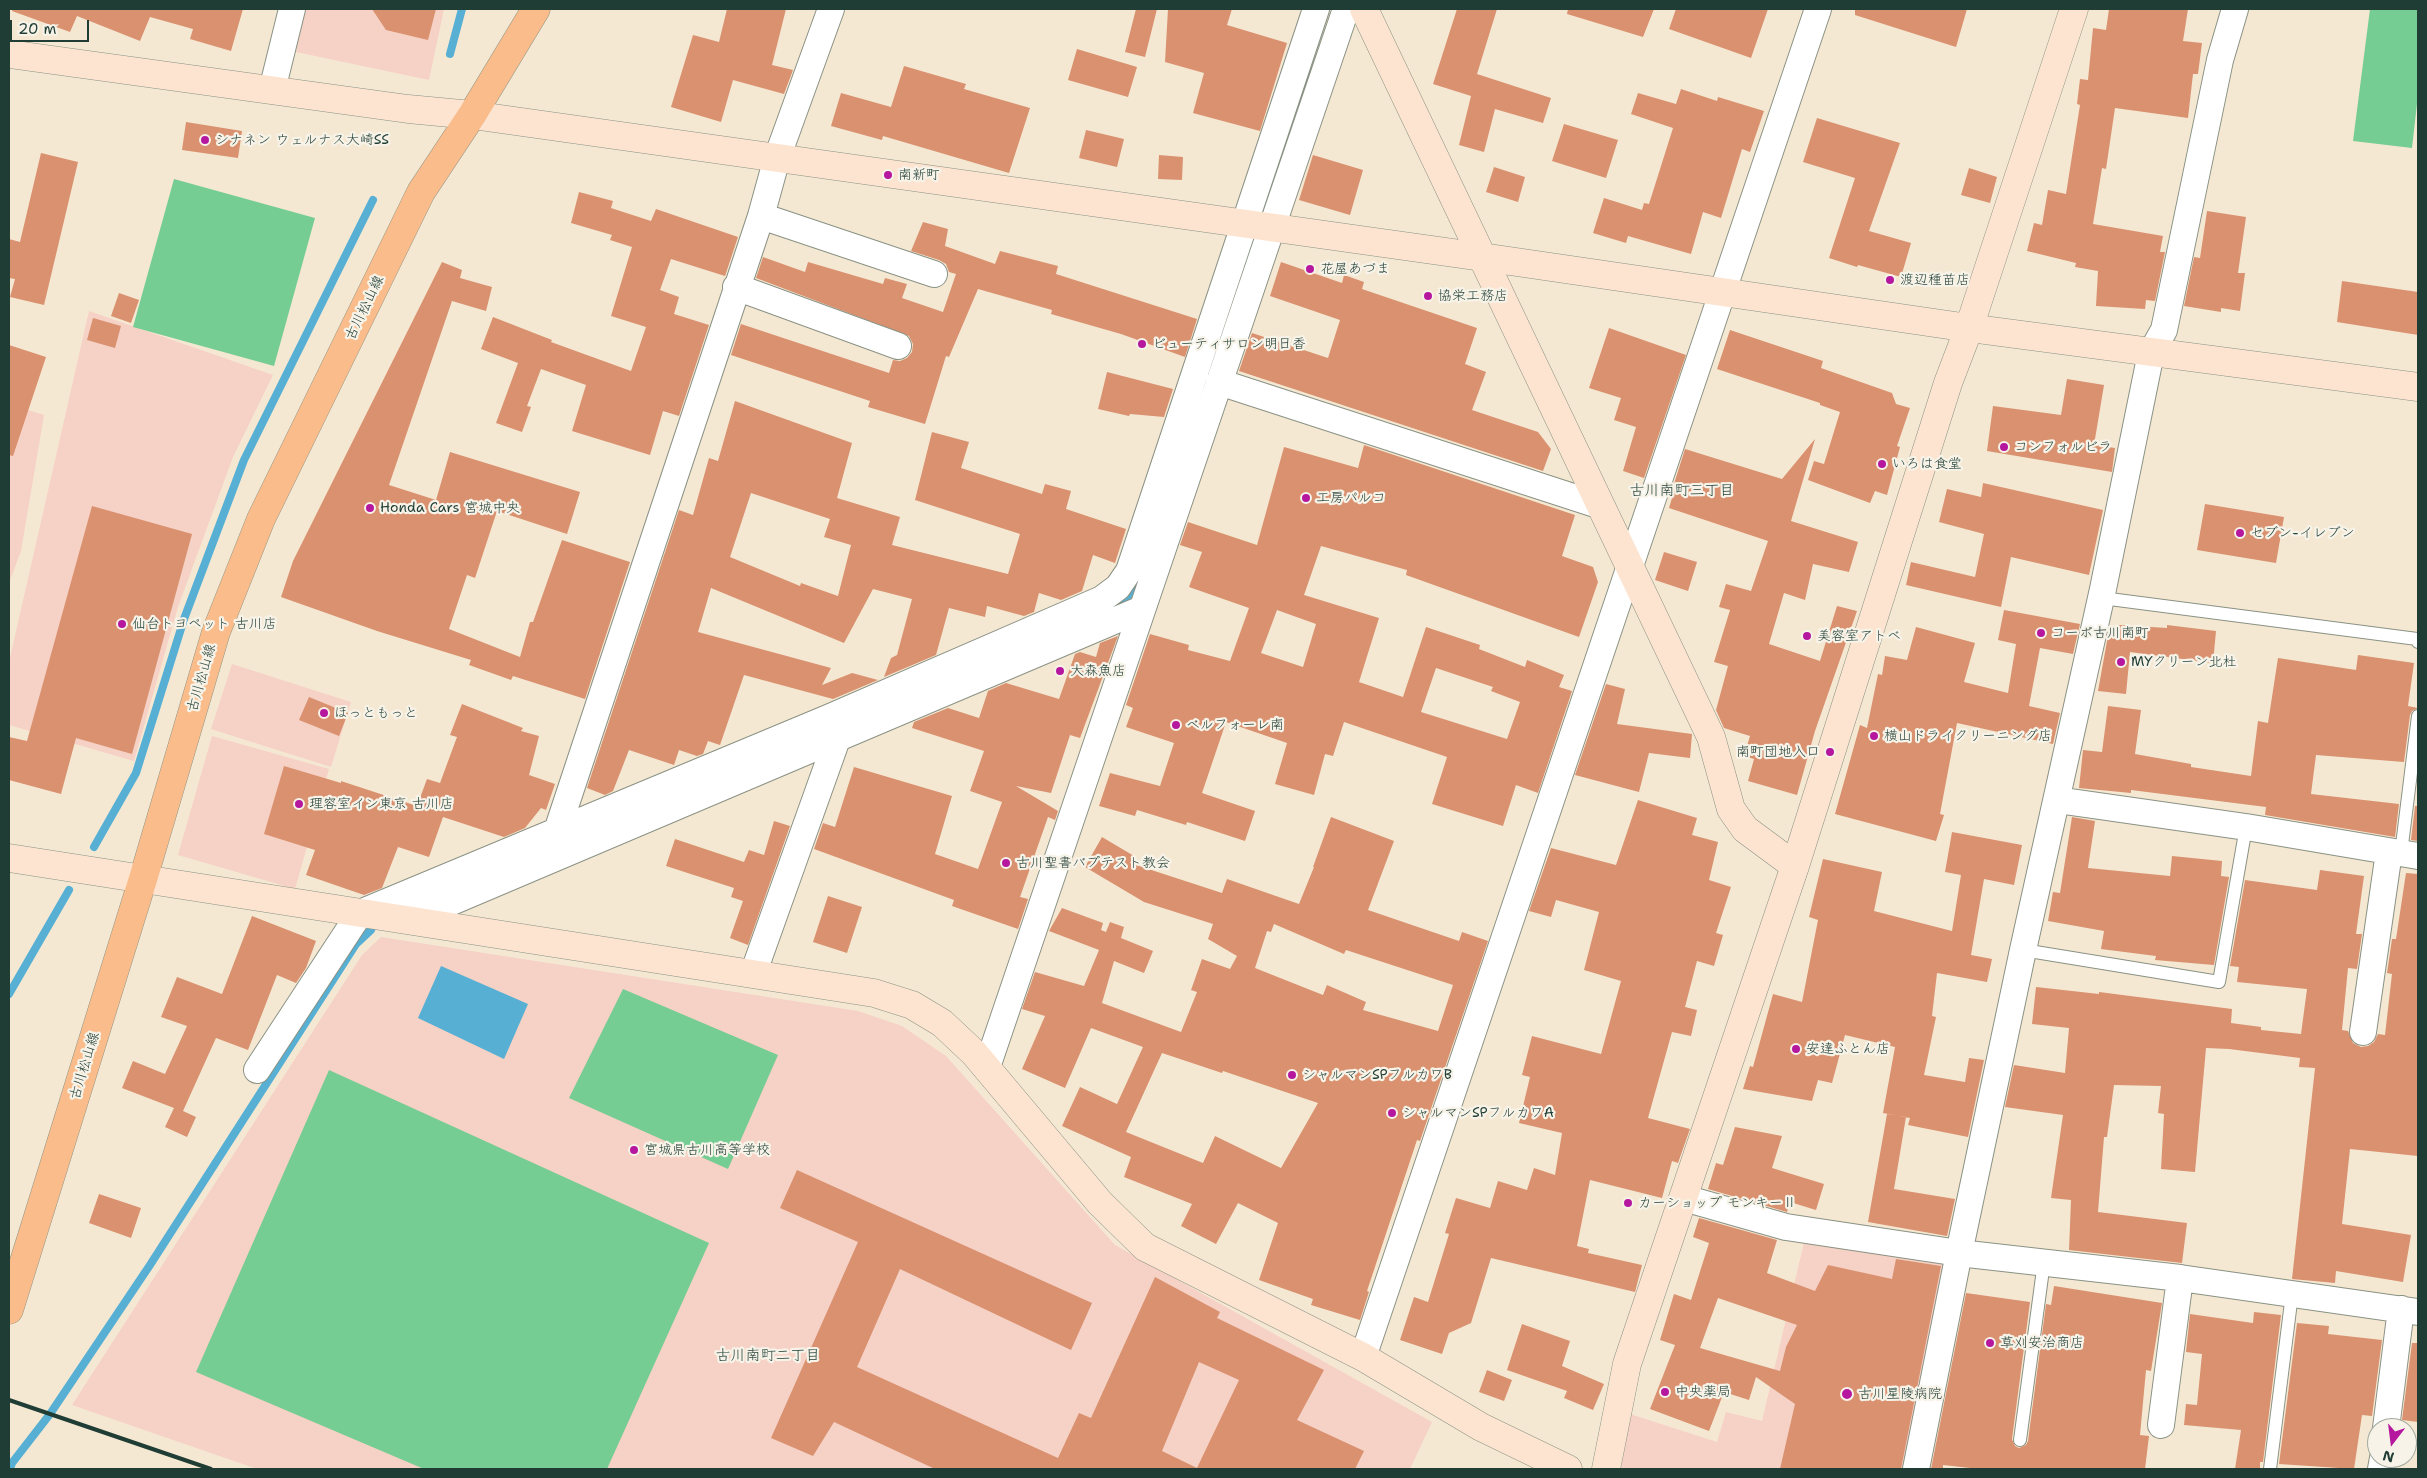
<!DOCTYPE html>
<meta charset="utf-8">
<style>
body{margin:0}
#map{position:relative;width:2427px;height:1478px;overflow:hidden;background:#f5e8d3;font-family:"Shantell Sans",sans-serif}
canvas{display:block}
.frame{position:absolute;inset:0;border:10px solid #1f3d34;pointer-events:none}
.north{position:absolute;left:2367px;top:1418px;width:50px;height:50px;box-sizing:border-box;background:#f7f3e8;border:1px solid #a1aaa0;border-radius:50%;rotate:195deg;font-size:14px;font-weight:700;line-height:20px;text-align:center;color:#1f3d34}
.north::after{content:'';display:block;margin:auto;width:18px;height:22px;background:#b5179e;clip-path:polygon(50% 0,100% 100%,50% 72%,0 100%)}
.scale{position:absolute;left:10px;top:20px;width:79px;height:22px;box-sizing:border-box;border:2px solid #1f3d34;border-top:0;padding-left:6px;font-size:15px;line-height:18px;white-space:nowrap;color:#1f3d34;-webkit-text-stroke:4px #f7f3e8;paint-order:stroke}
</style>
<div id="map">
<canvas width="2427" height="1478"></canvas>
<div class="frame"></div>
<div class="north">N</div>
<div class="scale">20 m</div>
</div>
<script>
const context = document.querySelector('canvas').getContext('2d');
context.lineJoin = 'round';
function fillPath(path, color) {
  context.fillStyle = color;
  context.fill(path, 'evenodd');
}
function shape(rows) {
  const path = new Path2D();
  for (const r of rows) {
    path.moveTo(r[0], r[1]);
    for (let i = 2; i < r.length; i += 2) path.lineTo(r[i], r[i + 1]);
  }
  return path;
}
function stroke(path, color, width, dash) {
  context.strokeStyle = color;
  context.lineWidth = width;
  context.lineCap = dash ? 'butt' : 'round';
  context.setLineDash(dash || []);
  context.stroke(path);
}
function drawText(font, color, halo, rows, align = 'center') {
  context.font = font + ' "Shantell Sans","Klee One",sans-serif';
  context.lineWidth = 4.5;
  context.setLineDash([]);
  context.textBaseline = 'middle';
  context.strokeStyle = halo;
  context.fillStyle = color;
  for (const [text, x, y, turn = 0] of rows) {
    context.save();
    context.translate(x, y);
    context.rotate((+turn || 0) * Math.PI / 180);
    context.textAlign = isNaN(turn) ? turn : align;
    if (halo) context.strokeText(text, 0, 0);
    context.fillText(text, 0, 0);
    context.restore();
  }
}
fillPath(shape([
 [305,9,444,9,429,80,296,52],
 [89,311,273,375,233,457,178,607,134,761,9,725,9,662],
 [9,404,44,415,21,551,9,583],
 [232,664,351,702,331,767,211,729],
 [212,736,329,769,295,889,178,855],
 [381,937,858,1011,902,1026,946,1056,1115,1245,1432,1422,1410,1469,257,1469,72,1405,362,955],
 [1806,1234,1949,1257,1904,1469,1621,1469,1630,1414,1717,1442,1726,1412,1762,1421]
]), '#f6d1c5');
fillPath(shape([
 [2370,9,2418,9,2418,95,2412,148,2353,141],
 [174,179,315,218,274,366,133,327],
 [623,989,778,1055,728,1169,569,1098],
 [329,1070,709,1243,607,1469,424,1469,196,1372]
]), '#76cd93');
fillPath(shape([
 [441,966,528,1004,504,1059,418,1018]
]), '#57b0d4');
stroke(shape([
 [450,54,462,9],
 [1112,610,1124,601,1136,587,1141,575],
 [94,847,136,773,184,619,244,460,373,200],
 [9,994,69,890],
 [10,1469,12,1463,50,1414,150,1265,356,944,371,930]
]), '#57b0d4', 8);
fillPath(shape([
 [13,9,243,9,231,51,190,39,193,29,150,17,140,41,77,16,70,32,12,11],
 [372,9,436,9,428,40,386,30],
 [727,9,786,9,772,65,793,70,784,94,733,80,721,122,671,107,693,35,719,42],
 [1136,9,1157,9,1145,57,1125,52],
 [1168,9,1232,9,1227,25,1287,43,1260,131,1193,113,1204,73,1165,62],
 [1457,9,1497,9,1477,74,1551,98,1543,123,1495,109,1484,152,1459,145,1471,96,1433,84],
 [1568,9,1654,9,1643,37,1567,14],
 [1676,9,1768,9,1751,58,1669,29],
 [1855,9,1967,9,1956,47,1855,15],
 [2109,9,2188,9,2183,41,2202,43,2198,74,2193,74,2188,118,2115,108,2106,169,2102,168,2093,224,2163,236,2160,252,2165,252,2155,301,2146,300,2145,309,2096,306,2098,271,2075,267,2076,263,2027,251,2034,223,2042,225,2048,190,2066,194,2080,105,2077,104,2080,79,2088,80,2093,28,2106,30],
 [1077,49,1137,67,1128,97,1068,80],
 [904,66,966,84,964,89,1030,108,1009,173,883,136,882,140,831,126,841,93,891,107],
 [1681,89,1717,101,1718,97,1764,111,1750,152,1742,149,1721,218,1703,212,1691,254,1628,236,1626,243,1593,233,1604,198,1642,210,1644,203,1649,204,1673,128,1631,114,1638,93,1676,104],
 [1817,118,1900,143,1869,231,1911,243,1901,277,1858,265,1857,267,1829,258,1855,178,1803,162],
 [186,122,242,131,238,158,182,150],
 [1564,124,1618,140,1606,178,1552,161],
 [1086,130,1124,139,1117,167,1079,158],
 [41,153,78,162,44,305,10,297,15,279,9,278,9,239,20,242],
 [1159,155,1183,157,1182,180,1158,179],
 [1313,155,1363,170,1350,215,1299,200],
 [1494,167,1525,177,1518,202,1486,192],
 [1969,168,1997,177,1990,203,1961,195],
 [579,192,613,201,611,208,651,221,656,209,738,237,725,276,671,259,660,290,679,297,674,314,709,325,679,416,663,411,650,455,572,431,586,385,541,369,527,406,531,407,522,432,496,423,518,363,481,349,493,317,552,340,551,342,631,371,646,327,611,316,632,247,610,240,612,235,571,223],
 [2207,211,2246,217,2238,273,2245,273,2240,311,2221,308,2221,312,2184,306,2194,257,2200,258],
 [923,222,948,229,945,246,995,264,1000,251,1058,266,1056,274,1197,319,1185,357,1121,334,1051,314,1052,310,978,289,949,357,946,356,925,424,868,407,870,401,731,355,741,324,889,373,893,360,900,361,907,358,912,352,913,344,909,336,756,278,763,257,805,272,808,262,883,284,885,278,907,284,902,298,943,312,956,274,949,272,946,264,939,260,911,251],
 [442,262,462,270,460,278,492,287,486,311,452,301,389,485,436,500,450,452,580,492,567,534,497,511,475,578,467,575,449,629,520,657,530,622,533,622,562,540,630,562,585,699,513,676,511,680,469,665,471,660,377,631,281,597,293,561],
 [1281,262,1342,283,1344,275,1364,282,1362,289,1477,328,1465,364,1486,372,1472,410,1538,432,1551,449,1543,471,1239,371,1252,333,1328,358,1340,320,1270,296],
 [2342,281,2418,292,2418,335,2337,322],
 [119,293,139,300,131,323,111,316],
 [93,318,121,326,115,348,87,340],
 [1609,328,1686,355,1644,478,1623,471,1636,427,1614,420,1621,398,1589,388],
 [1730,330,1823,361,1821,368,1892,393,1896,404,1910,408,1897,446,1900,447,1887,495,1875,491,1870,503,1808,480,1814,461,1824,464,1840,412,1820,405,1820,403,1717,369],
 [9,345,46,357,13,456,9,455],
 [1107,372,1173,389,1164,417,1130,414,1129,416,1098,409],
 [2067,379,2104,385,2094,445,2115,448,2112,472,1987,451,1993,406,2061,415],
 [735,401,852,443,837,498,900,517,892,545,1008,574,1020,534,915,500,932,432,969,442,961,468,1042,494,1045,484,1071,491,1066,509,1126,529,1115,563,1093,555,1082,591,1061,600,1039,593,1034,612,1024,616,987,606,985,617,949,608,936,655,884,677,891,658,897,655,912,599,873,589,844,643,711,588,698,632,831,668,822,685,852,673,878,680,833,699,744,675,720,745,708,741,703,754,697,756,679,750,674,765,629,750,613,791,605,795,587,788,679,510,693,515,709,458,718,461],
 [751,493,830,519,824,537,851,545,838,596,801,583,800,586,730,557],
 [1815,439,1791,521,1858,542,1849,572,1813,564,1805,600,1784,593,1769,644,1820,661,1837,606,1857,611,1815,731,1797,795,1748,781,1754,759,1744,756,1750,736,1724,728,1716,710,1728,666,1714,662,1730,610,1719,607,1726,584,1751,591,1768,541,1669,508,1675,488,1673,487,1685,449,1782,479],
 [1364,445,1575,515,1562,556,1593,567,1598,582,1579,637,1406,575,1407,570,1321,546,1304,595,1379,618,1359,682,1403,697,1426,627,1480,645,1479,649,1525,667,1527,660,1564,675,1559,687,1572,691,1538,793,1516,785,1503,826,1432,804,1447,757,1344,722,1333,756,1325,754,1314,795,1275,784,1287,743,1226,722,1202,793,1255,811,1245,841,1187,822,1186,825,1137,810,1135,816,1099,806,1110,773,1160,786,1174,743,1126,727,1133,708,1126,705,1150,634,1189,645,1188,650,1230,661,1249,608,1189,587,1202,552,1180,545,1188,522,1257,545,1284,447,1358,468],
 [1277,610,1316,624,1303,667,1261,653],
 [1436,668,1493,687,1491,691,1520,702,1507,739,1421,712],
 [1983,483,2103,510,2089,575,2011,557,2001,607,1906,585,1911,562,1975,577,1984,534,1939,522,1947,489,1981,497],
 [2205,504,2284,517,2276,563,2197,550],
 [92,506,192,534,132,754,76,738,61,794,9,780,9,737,27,741],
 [1664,552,1697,562,1688,591,1655,580],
 [2004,610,2080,624,2073,654,2040,648,2029,706,2060,713,2053,744,1957,723,1940,814,1944,815,1936,841,1835,814,1860,725,1867,728,1878,674,1882,675,1885,656,1907,660,1916,627,1975,643,1964,682,2008,693,2016,644,1998,640],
 [2119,625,2167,628,2167,625,2216,631,2213,663,2130,652,2126,694,2098,691,2109,630,2118,631],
 [1118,636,1080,738,1070,735,1051,793,1016,786,1058,811,1055,820,1048,817,1020,897,1028,899,1018,929,952,906,954,900,814,849,823,823,835,827,854,767,952,796,935,854,978,869,1002,802,970,791,984,751,912,728,914,722,948,708,979,718,988,691,1006,683,1059,699,1075,654,1080,652,1096,657,1100,643],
 [2358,655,2414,663,2408,706,2418,708,2412,711,2410,715,2404,762,2316,755,2311,794,2399,804,2395,837,2265,815,2266,807,2131,790,2131,793,2079,788,2083,750,2102,752,2108,706,2141,710,2135,754,2191,764,2191,767,2251,776,2258,721,2268,723,2278,658,2356,670],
 [1606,684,1625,689,1617,724,1692,734,1690,758,1649,753,1639,792,1575,775],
 [309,697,348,713,339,736,299,720],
 [462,704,523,728,521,731,539,736,529,775,555,784,546,810,541,808,525,828,504,837,443,817,429,857,398,847,382,888,364,895,306,875,315,850,264,834,284,766,341,783,341,781,417,806,427,779,440,783,457,737,450,735],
 [1638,800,1697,818,1692,835,1718,842,1709,880,1731,887,1716,933,1723,935,1714,966,1697,961,1685,1007,1697,1010,1691,1036,1672,1032,1648,1118,1690,1129,1678,1163,1672,1161,1662,1198,1590,1180,1577,1246,1589,1249,1588,1253,1642,1265,1635,1292,1491,1258,1471,1323,1449,1333,1442,1354,1400,1340,1414,1297,1428,1302,1449,1234,1445,1233,1456,1198,1490,1208,1498,1181,1527,1190,1534,1168,1555,1175,1562,1133,1519,1123,1530,1077,1522,1075,1532,1036,1601,1054,1621,981,1584,970,1599,912,1556,900,1551,917,1529,911,1551,848,1616,865],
 [2415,806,2418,806,2418,841,2411,840],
 [1331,817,1394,841,1368,910,1459,941,1462,932,1488,941,1420,1141,1417,1140,1367,1291,1369,1292,1360,1320,1311,1305,1313,1299,1259,1280,1278,1223,1238,1203,1216,1244,1181,1226,1192,1204,1124,1177,1131,1157,1062,1126,1080,1087,1117,1104,1143,1047,1091,1028,1065,1088,1022,1069,1045,1016,1022,1009,1035,972,1084,986,1099,950,1049,931,1062,908,1103,923,1101,930,1106,932,1110,922,1124,927,1121,938,1153,951,1144,973,1114,961,1102,1003,1181,1032,1197,992,1191,990,1202,959,1230,969,1237,956,1208,939,1213,924,1144,902,1085,867,1102,837,1134,856,1130,863,1222,893,1227,879,1299,904,1314,867,1313,867],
 [1274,924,1344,954,1346,950,1453,985,1438,1031,1363,1010,1366,1002,1327,985,1323,995,1255,968,1267,931,1271,932],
 [1162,1053,1222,1073,1223,1071,1318,1103,1281,1168,1215,1136,1203,1163,1126,1132],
 [2072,817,2095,821,2088,868,2170,876,2172,856,2222,861,2221,876,2229,877,2214,965,2155,960,2156,956,2101,949,2104,931,2048,921,2053,892,2060,893],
 [774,821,790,826,748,945,730,938,743,901,731,897,734,888,666,866,675,839,744,862,749,850,764,855],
 [1952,832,2022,845,2014,885,1984,879,1971,955,1992,959,1987,982,1937,973,1932,1016,1936,1017,1924,1075,1965,1082,1969,1058,1984,1060,1968,1137,1908,1125,1910,1118,1883,1113,1895,1047,1845,1035,1832,1083,1818,1080,1812,1101,1743,1089,1750,1066,1753,1067,1773,994,1802,1002,1818,920,1809,917,1823,859,1882,872,1874,911,1952,931,1961,875,1945,872],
 [2320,870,2364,876,2356,934,2362,934,2357,969,2348,968,2342,1030,2348,1031,2353,1043,2361,1047,2368,1046,2374,1042,2378,1034,2385,1035,2392,974,2387,973,2392,939,2396,939,2406,873,2418,874,2418,1156,2350,1149,2342,1224,2411,1235,2403,1282,2336,1271,2335,1283,2292,1279,2315,1068,2299,1067,2300,1058,2229,1049,2206,1048,2195,1172,2161,1169,2164,1114,2158,1113,2161,1086,2114,1085,2107,1137,2104,1137,2098,1212,2187,1223,2182,1263,2069,1250,2071,1200,2051,1198,2063,1115,2005,1107,2014,1065,2065,1073,2069,1028,2032,1024,2036,987,2099,994,2099,992,2232,1009,2231,1023,2261,1027,2261,1030,2301,1034,2307,989,2237,982,2239,967,2230,966,2245,880,2317,890],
 [828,896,862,907,847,953,813,942],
 [252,916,316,941,306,968,296,983,277,975,248,1050,216,1038,183,1111,196,1117,187,1137,165,1127,174,1108,122,1088,133,1061,165,1074,187,1026,161,1017,177,977,222,994],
 [1887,1114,1906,1117,1894,1189,1955,1199,1947,1236,1868,1222],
 [1735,1127,1782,1136,1772,1168,1824,1184,1816,1210,1790,1202,1787,1212,1708,1189,1716,1163,1723,1165],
 [797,1170,1092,1303,1071,1350,900,1269,857,1367,1058,1458,1079,1413,1091,1418,1155,1277,1220,1312,1217,1318,1324,1370,1297,1420,1364,1451,1355,1469,935,1469,834,1422,813,1456,771,1438,858,1242,780,1208],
 [1199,1362,1239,1380,1197,1468,1162,1451],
 [99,1194,141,1208,131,1238,89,1223],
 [1699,1218,1777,1240,1767,1273,1815,1291,1828,1265,1892,1279,1896,1259,1941,1266,1901,1469,1780,1469,1795,1404,1756,1377,1749,1400,1724,1392,1709,1431,1650,1409,1675,1345,1660,1340,1674,1294,1691,1300,1709,1243,1693,1237],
 [1718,1298,1797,1325,1786,1347,1780,1371,1700,1348],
 [2054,1286,2162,1303,2151,1371,2146,1370,2140,1435,2149,1436,2145,1469,1979,1469,1943,1465,1943,1469,1931,1469,1966,1293,2030,1302,2012,1439,2015,1446,2019,1448,2026,1445,2028,1441,2046,1304,2051,1305],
 [2254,1312,2281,1315,2263,1462,2260,1462,2260,1469,2235,1469,2241,1430,2184,1425,2186,1404,2197,1405,2202,1354,2186,1352,2190,1314,2253,1323],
 [2297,1323,2329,1326,2328,1334,2382,1340,2372,1416,2362,1415,2354,1469,2279,1464],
 [1522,1324,1570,1341,1562,1366,1604,1384,1593,1410,1564,1398,1567,1391,1507,1370],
 [2412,1343,2418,1343,2418,1422,2402,1420],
 [1487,1370,1512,1380,1504,1401,1479,1392]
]), '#d9916f');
const lane = shape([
 [2102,598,2417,639,2418,642],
 [2401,853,2418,716],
 [2023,950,2219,982,2246,827],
 [2020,1440,2044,1262],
 [2270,1469,2292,1294]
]);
const street = shape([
 [272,90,292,9],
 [761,216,934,274],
 [736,287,898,346],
 [1219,382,1601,506],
 [2057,800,2246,827,2418,856],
 [557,831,761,216,777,158,831,9],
 [409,920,1142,609],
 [753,974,837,739,832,728],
 [2363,1032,2389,852],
 [987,1067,1346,9],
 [257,1070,360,913,828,718,1102,599,1118,587,1129,571,1316,9],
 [1684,1198,1786,1227,1959,1253,2180,1278,2418,1312],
 [1363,1357,1818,9],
 [2161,1425,2180,1278],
 [2386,1428,2401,1309],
 [1916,1469,1959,1253,2023,950,2103,589,2151,353,2164,330,2220,60,2235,9],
 [2381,1469,2383,1458]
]);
const secondary = shape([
 [1364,9,1711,737,1731,809,1745,829,1795,866],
 [9,54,408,109,472,115,1482,257,1969,328,2418,387],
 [9,858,874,993,912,1005,942,1023,974,1053,1100,1203,1145,1247,1363,1357,1481,1427,1568,1469],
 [1606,1469,1627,1364,1795,866,1948,383,1969,328,2074,9]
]);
const primary = shape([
 [9,1310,143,879,216,632,261,519,421,192,472,115,536,9]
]);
stroke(lane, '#8a9284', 14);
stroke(street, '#8a9284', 28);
stroke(secondary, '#8a9284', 29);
stroke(primary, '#8a9284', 29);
stroke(lane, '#fff', 12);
stroke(street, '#fff', 26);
stroke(secondary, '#fde4d0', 28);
stroke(primary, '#f9bc8a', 28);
stroke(shape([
 [9,1400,211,1469]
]), '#1f3d34', 4);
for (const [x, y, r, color] of [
 [205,140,5,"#b5179e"],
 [888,175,5,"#b5179e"],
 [1310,269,5,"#b5179e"],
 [1890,280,5,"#b5179e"],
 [1428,296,5,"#b5179e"],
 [1142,344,5,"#b5179e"],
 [2004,447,5,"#b5179e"],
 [1882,464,5,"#b5179e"],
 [1306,498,5,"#b5179e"],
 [370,508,5,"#b5179e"],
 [2240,533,5,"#b5179e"],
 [122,624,5,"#b5179e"],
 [2041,633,5,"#b5179e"],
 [1807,636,5,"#b5179e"],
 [2121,662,5,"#b5179e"],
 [1060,671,5,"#b5179e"],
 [324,713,5,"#b5179e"],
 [1176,725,5,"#b5179e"],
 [1874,736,5,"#b5179e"],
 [1830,752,5,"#b5179e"],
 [299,804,5,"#b5179e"],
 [1006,863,5,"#b5179e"],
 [1796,1049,5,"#b5179e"],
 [1292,1075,5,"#b5179e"],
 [1392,1113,5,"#b5179e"],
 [634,1150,5,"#b5179e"],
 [1628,1203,5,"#b5179e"],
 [1990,1343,5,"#b5179e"],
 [1665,1392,5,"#b5179e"],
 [1847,1394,6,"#b5179e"]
]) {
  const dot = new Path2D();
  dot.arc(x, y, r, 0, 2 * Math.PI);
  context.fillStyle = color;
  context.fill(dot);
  stroke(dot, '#f7f3e8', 2);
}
drawText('14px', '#1f3d34', '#f7f3e8', [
 ["シナネン ウェルナス大崎SS",215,140],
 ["南新町",898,175],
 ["花屋あづま",1320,269],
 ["渡辺種苗店",1900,280],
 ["協栄工務店",1438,296],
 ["ビューティサロン明日香",1152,344],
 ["コンフォルビラ",2014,447],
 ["いろは食堂",1892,464],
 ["工房パルコ",1316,498],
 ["Honda Cars 宮城中央",380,508],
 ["セブン-イレブン",2250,533],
 ["仙台トヨペット 古川店",132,624],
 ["コーポ古川南町",2051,633],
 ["美容室アトベ",1817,636],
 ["MYクリーン北杜",2131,662],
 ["大森魚店",1070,671],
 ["ほっともっと",334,713],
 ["ベルフォーレ南",1186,725],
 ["横山ドライクリーニング店",1884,736],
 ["南町団地入口",1820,752,"right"],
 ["理容室イン東京 古川店",309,804],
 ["古川聖書バプテスト教会",1016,863],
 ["安達ふとん店",1806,1049],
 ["シャルマンSPフルカワB",1302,1075],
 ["シャルマンSPフルカワA",1402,1113],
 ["宮城県古川高等学校",644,1150],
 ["カーショップ モンキーⅡ",1638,1203],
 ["草刈安治商店",2000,1343],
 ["中央薬局",1675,1392],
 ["古川星陵病院",1858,1394]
], 'left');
drawText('14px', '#1f3d34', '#f7f3e8', [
 ["古川松山線",365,308,-64],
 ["古川松山線",202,678,-74],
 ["古川松山線",85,1066,-73]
]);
drawText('15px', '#1f3d34', '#f7f3e8', [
 ["古川南町三丁目",1682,491],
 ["古川南町二丁目",768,1356]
]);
</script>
